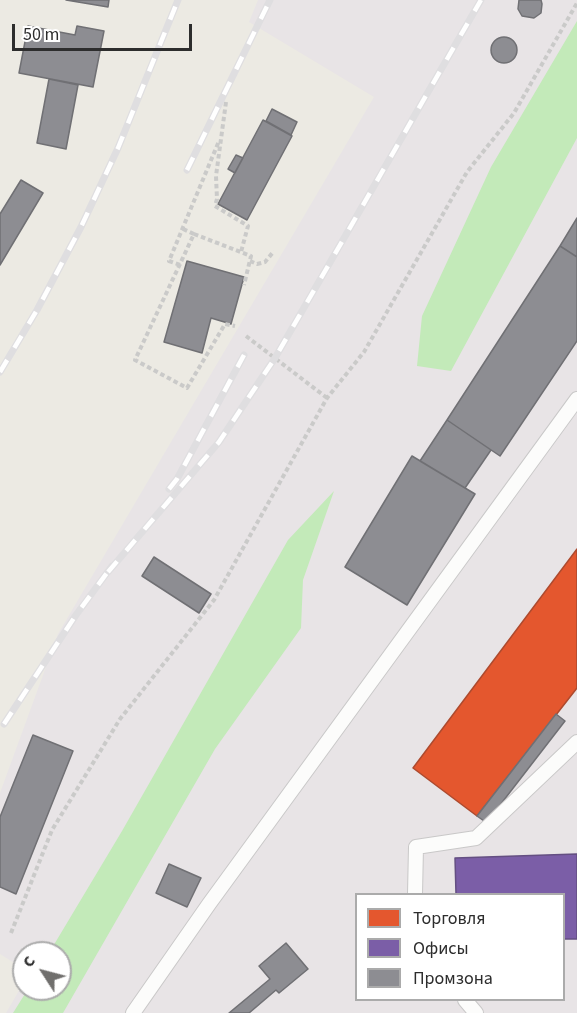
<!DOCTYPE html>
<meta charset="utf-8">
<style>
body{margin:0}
#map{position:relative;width:577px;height:1013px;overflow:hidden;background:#eceae3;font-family:"Source Sans 3",sans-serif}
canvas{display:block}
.legend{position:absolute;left:355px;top:893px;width:210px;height:108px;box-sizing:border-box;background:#fff;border:2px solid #ababab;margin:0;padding:8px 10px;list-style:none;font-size:18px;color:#2d2d2d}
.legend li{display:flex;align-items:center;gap:12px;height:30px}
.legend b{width:30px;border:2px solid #ababab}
.north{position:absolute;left:12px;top:941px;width:60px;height:60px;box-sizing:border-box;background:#fff;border:2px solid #ababab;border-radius:50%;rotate:306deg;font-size:16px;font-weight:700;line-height:24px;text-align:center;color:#2d2d2d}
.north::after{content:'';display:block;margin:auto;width:21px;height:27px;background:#706f6d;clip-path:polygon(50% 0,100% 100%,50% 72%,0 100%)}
.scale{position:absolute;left:12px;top:24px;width:180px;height:27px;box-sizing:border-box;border:3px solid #2d2d2d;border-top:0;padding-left:8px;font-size:18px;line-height:21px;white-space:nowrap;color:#2d2d2d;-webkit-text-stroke:4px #fff;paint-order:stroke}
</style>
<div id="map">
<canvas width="577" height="1013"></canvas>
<ul class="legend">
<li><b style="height:16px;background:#e4572e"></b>Торговля</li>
<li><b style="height:16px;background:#7b5ea7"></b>Офисы</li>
<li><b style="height:16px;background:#8d8d92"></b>Промзона</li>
</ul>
<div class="north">С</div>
<div class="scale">50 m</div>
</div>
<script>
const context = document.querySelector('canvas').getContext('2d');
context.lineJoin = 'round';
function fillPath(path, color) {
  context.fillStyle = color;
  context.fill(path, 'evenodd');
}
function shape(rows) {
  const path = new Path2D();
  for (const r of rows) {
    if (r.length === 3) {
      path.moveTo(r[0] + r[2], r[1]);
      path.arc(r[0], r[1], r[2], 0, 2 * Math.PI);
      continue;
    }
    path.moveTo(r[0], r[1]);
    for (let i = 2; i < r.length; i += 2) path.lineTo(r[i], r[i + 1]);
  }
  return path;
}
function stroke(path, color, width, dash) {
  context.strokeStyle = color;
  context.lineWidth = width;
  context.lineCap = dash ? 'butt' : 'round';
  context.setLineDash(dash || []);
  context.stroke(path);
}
fillPath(shape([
 [258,0,577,0,577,1013,6,1013,24,982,24,989,60,989,60,953,24,953,24,969,0,954,0,793,58,634,374,97,249,22],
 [356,894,564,894,564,1000,356,1000]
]), '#e8e4e6');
fillPath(shape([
 [577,21,577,138,451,371,417,366,422,316,491,167],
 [334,491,303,580,301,628,215,749,63,1013,13,1013,28,989,60,989,60,953,49,953,122,831,288,540]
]), '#c3eab9');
const shops = shape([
 [577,549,577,688,477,816,413,768,577,549]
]);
fillPath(shops, '#e4572e');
stroke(shops, '#ad4a2e', 1.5);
const offices = shape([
 [577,854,577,939,564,939,564,894,456,894,455,858,577,854]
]);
fillPath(offices, '#7b5ea7');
stroke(offices, '#644f82', 1.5);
const industry = shape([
 [66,0,109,0,108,7,66,0],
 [519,0,541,0,542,4,541,13,534,18,522,16,518,9,519,0],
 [28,26,75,35,77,26,104,31,93,87,19,73,28,26],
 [504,50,13],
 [49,79,78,85,66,149,37,143,49,79],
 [272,109,297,122,291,135,266,121,272,109],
 [263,120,292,136,247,220,218,204,263,120],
 [236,155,243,158,235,173,228,169,236,155],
 [21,180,43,193,0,265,0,214,21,180],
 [577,218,577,257,560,246,577,218],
 [560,246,577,257,577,341,500,456,447,420,560,246],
 [187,261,244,277,231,324,211,318,202,353,164,342,187,261],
 [447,420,491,450,465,488,420,461,447,420],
 [412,456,475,494,407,605,345,567,412,456],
 [154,557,211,594,199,613,142,576,154,557],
 [556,714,565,721,490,818,484,821,477,816,556,714],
 [33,735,73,751,16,894,0,887,0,817,33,735],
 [169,864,201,878,187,907,156,893,169,864],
 [286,943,308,969,279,993,276,990,249,1013,229,1013,270,979,259,966,286,943]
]);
fillPath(industry, '#8d8d92');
stroke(industry, '#707074', 1.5);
const service = shape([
 [415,894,416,847,476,838,577,742],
 [465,1000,476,1013],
 [133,1013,209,904,577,399]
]);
stroke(service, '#c9c8c8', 16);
stroke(shape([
 [226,102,216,176,217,199,215,206,248,226,241,252],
 [183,229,194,234,135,360,187,388,225,324,235,326],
 [194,234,251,256,244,285],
 [250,261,257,264,265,262,274,251],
 [180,265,169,261,219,141],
 [246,336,327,398],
 [11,933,52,830,120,719,214,600,327,398,364,352,467,172,514,113,577,3]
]), '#cacac9', 4, [4.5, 3]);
stroke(service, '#fcfcfb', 14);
const rail = shape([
 [187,170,270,0],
 [0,372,37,310,81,227,118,148,178,0],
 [169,489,177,479,244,355],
 [108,572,219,442,275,358,481,0],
 [4,724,76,615,112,566]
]);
stroke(rail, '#dfdee0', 7);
stroke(rail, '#fff', 4.5, [14]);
</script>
